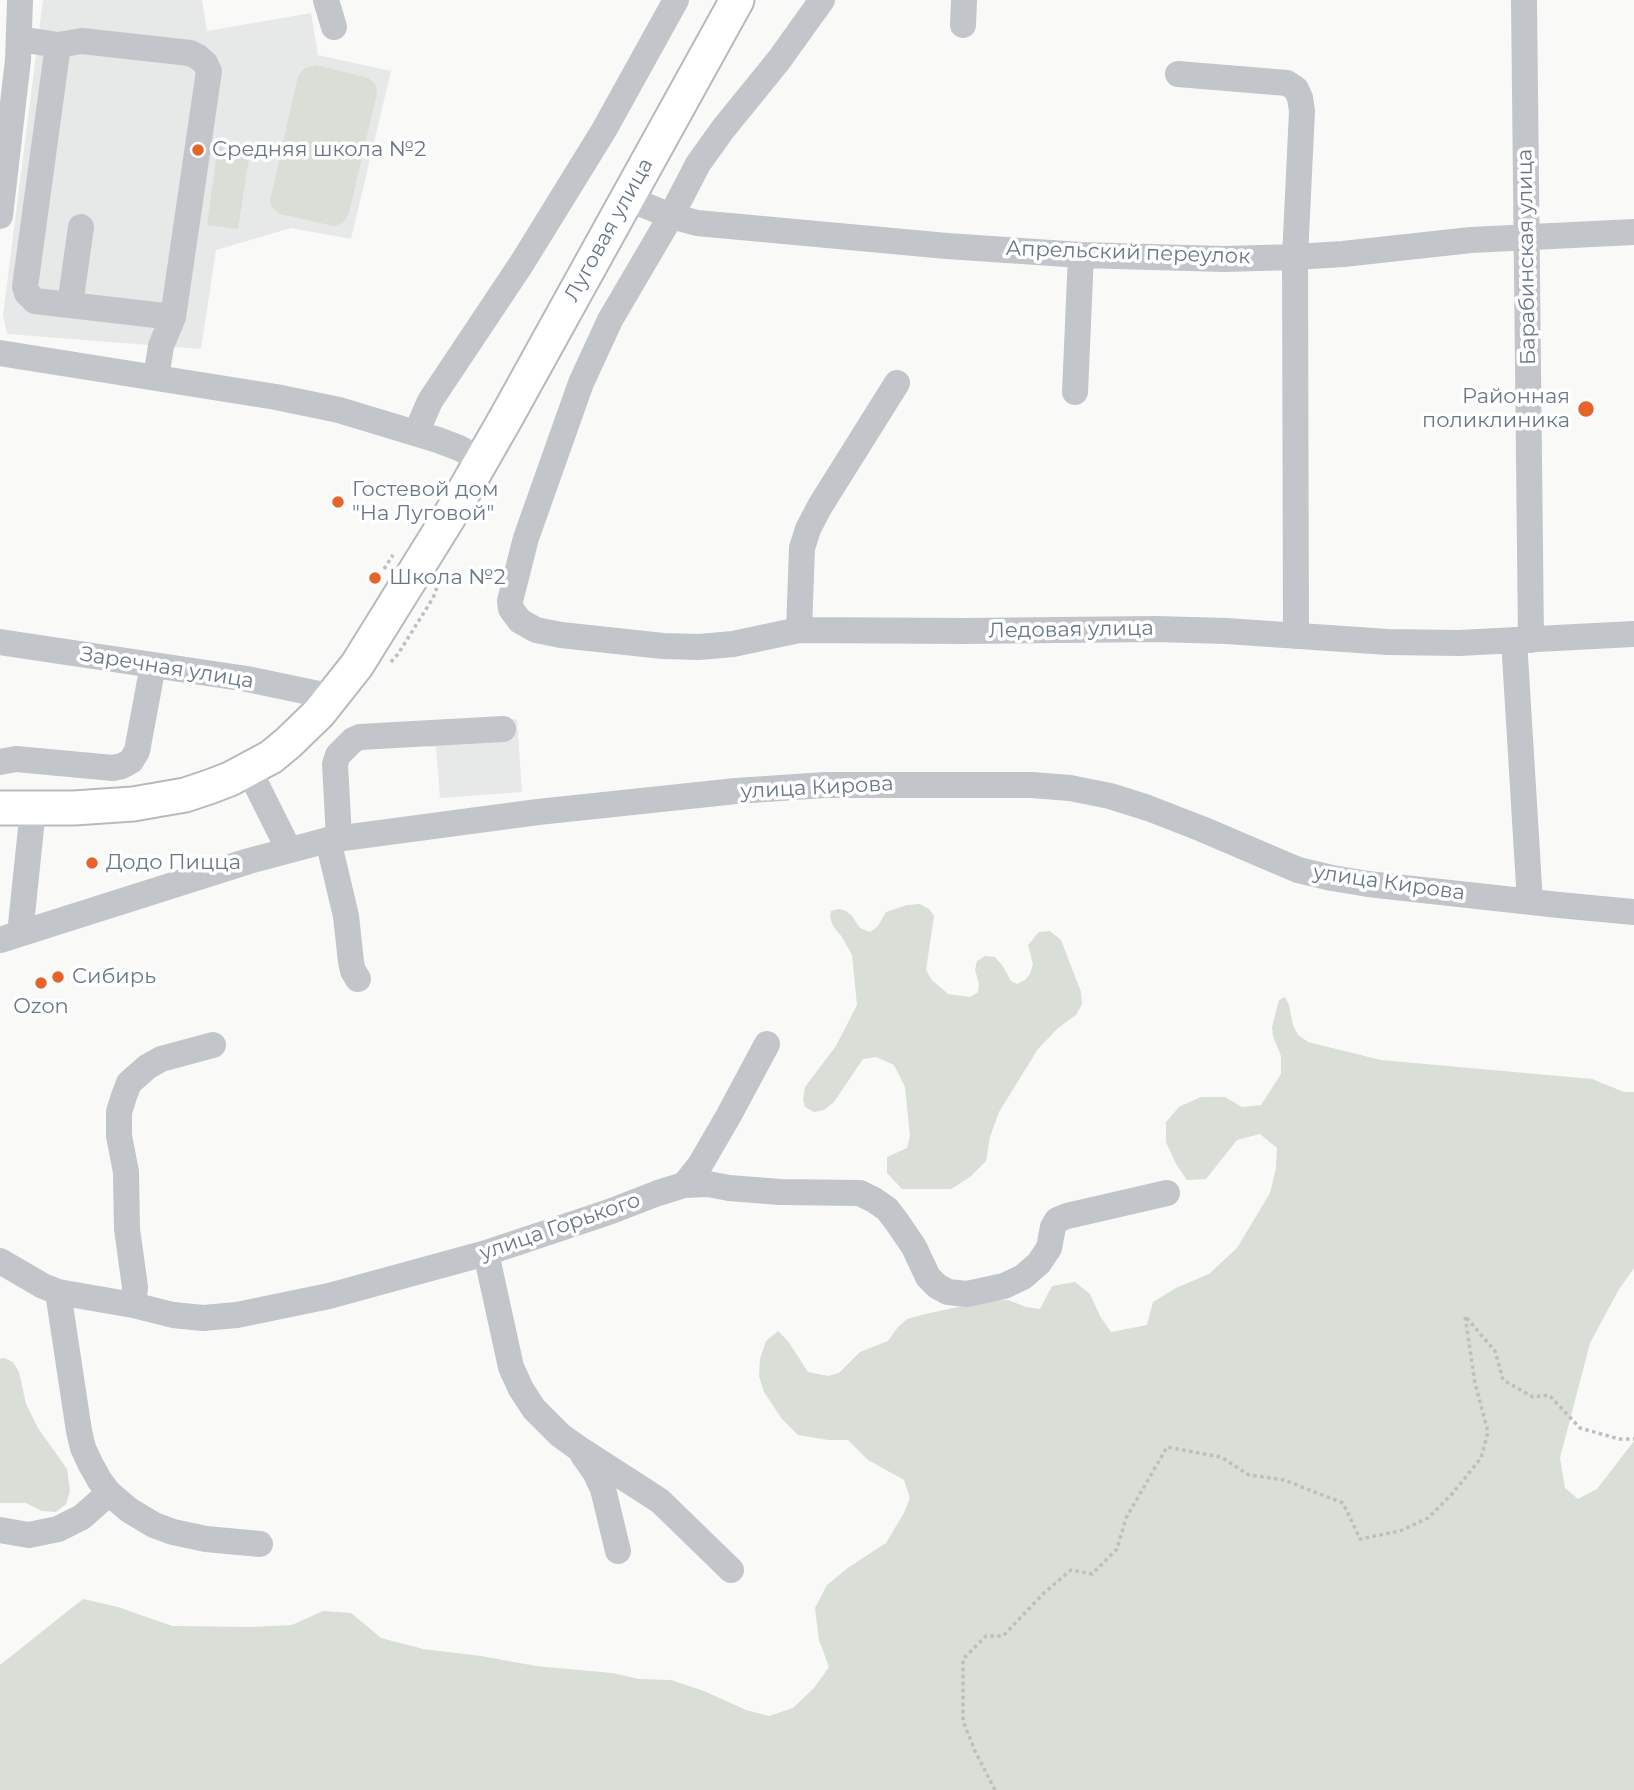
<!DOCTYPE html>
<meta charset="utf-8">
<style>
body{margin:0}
canvas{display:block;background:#f9f9f7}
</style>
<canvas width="1634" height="1790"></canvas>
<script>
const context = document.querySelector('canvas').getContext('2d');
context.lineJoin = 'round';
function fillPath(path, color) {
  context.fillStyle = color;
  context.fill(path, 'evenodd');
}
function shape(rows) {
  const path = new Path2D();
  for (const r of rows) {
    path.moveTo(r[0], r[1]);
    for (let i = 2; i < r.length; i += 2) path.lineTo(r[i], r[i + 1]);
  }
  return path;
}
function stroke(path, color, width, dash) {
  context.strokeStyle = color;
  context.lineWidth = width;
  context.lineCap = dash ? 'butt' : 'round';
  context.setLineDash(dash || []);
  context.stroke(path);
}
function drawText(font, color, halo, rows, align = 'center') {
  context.font = font + ' Montserrat,sans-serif';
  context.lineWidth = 7;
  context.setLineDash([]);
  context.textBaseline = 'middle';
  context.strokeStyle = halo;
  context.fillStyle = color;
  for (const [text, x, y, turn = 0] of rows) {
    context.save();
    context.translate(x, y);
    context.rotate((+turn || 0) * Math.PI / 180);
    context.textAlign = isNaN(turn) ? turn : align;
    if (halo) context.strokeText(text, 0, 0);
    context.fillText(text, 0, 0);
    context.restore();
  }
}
fillPath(shape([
 [43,0,202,0,207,31,311,13,318,55,391,71,351,239,291,228,216,250,201,349,7,334,3,315],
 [517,719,522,792,440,798,436,747,429,747,428,726]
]), '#e7e8e8');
fillPath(shape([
 [316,65,368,78,375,84,377,93,349,213,343,223,334,226,280,214,273,208,270,201,298,76,305,68],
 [219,140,251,144,238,229,207,225],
 [920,904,929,909,934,916,926,970,932,980,948,994,970,997,978,992,979,984,975,970,977,961,985,956,995,957,1002,965,1011,981,1017,984,1025,980,1030,974,1033,964,1028,945,1039,932,1050,931,1061,940,1081,992,1082,1004,1076,1015,1058,1028,1038,1049,999,1112,990,1137,986,1161,970,1177,951,1189,902,1189,887,1173,887,1157,907,1148,910,1136,905,1087,894,1065,876,1057,863,1059,834,1102,824,1110,814,1112,805,1107,803,1099,805,1087,836,1046,857,1005,852,955,842,937,833,926,830,917,831,911,839,909,846,911,852,916,860,928,870,932,878,926,886,912,907,905],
 [1285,997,1289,1005,1293,1025,1298,1035,1308,1042,1381,1060,1592,1079,1624,1092,1634,1092,1634,1268,1618,1291,1590,1343,1560,1458,1565,1488,1578,1499,1597,1489,1634,1441,1634,1790,0,1790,0,1665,83,1599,118,1607,172,1626,251,1627,292,1625,323,1611,351,1613,381,1638,423,1649,481,1656,536,1666,612,1673,639,1679,671,1680,704,1691,746,1710,769,1716,793,1708,814,1688,829,1667,819,1640,815,1608,827,1585,849,1567,886,1543,904,1513,910,1498,904,1480,868,1460,848,1440,828,1440,798,1435,782,1419,764,1392,759,1376,760,1359,766,1341,778,1331,788,1341,808,1372,828,1376,839,1373,860,1352,888,1341,898,1327,907,1319,925,1314,986,1301,1008,1300,1026,1307,1040,1309,1052,1286,1075,1282,1090,1294,1100,1316,1111,1332,1147,1325,1153,1302,1176,1288,1209,1274,1237,1248,1270,1193,1276,1168,1277,1148,1260,1134,1237,1140,1206,1179,1187,1180,1176,1164,1166,1142,1166,1122,1179,1107,1201,1097,1225,1097,1242,1107,1261,1105,1281,1074,1281,1056,1273,1036,1272,1027,1279,1000],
 [4,1358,13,1362,19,1372,26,1404,38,1428,67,1469,70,1491,66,1504,56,1512,42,1511,26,1503,0,1503,0,1359]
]), '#d9ded6');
const major = shape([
 [0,808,74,808,133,804,185,795,209,787,230,779,271,757,288,743,319,713,357,665,455,507,507,416,737,0]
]);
stroke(major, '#b6babf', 37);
stroke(shape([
 [384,569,393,555],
 [391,662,398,654,433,598,438,585],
 [995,1790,975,1751,963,1721,963,1659,986,1636,1003,1636,1044,1593,1071,1570,1092,1574,1117,1549,1126,1518,1167,1447,1221,1457,1249,1475,1284,1480,1343,1503,1360,1539,1400,1531,1428,1518,1452,1494,1481,1458,1488,1432,1475,1383,1465,1316,1495,1351,1503,1380,1533,1397,1549,1395,1580,1428,1619,1439,1634,1439]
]), '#bcbfc2', 3.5, [3.5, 3.5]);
stroke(shape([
 [326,0,334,27],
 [822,0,779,60,723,129,698,164,671,216,610,320,581,383,526,538,510,601,511,609,520,621,536,630,561,635,663,646,699,647,733,644,799,630,964,631,1156,629,1226,631,1388,642,1459,643,1634,634],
 [1524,0,1531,640],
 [963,25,964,0],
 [19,39,58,45,82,41,190,53,198,57,205,63,209,71,173,317,161,346,156,378],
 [58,45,25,287,27,293,35,301,173,317],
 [1178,74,1287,83,1296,89,1300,98,1302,111,1295,257,1296,636],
 [627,198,671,216,697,223,947,246,1081,255,1224,259,1295,257,1343,254,1471,240,1634,232],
 [0,216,18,60,20,0],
 [70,305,81,227],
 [0,353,276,397,339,410,438,440,459,448,482,460],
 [1075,392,1081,255],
 [416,433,430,401,522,263,604,130,676,0],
 [799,630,802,548,808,529,820,506,897,383],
 [1514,640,1530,902],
 [0,642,247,679,333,697],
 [0,762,16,759,113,768,122,766,131,761,137,751,153,665],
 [249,770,289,850],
 [339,838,335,764,338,755,353,740,360,737,503,729],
 [328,840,346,916,351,962,353,971,358,979],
 [20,934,33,809],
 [0,940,249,861,328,840,538,812,736,791,825,785,1032,785,1070,788,1110,796,1148,808,1202,829,1298,870,1332,878,1368,884,1559,905,1634,912],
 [684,1185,700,1165,729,1115,767,1044],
 [486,1253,511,1367,521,1389,534,1409,560,1435,578,1448,660,1501,731,1570],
 [0,1261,43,1286,58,1292,133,1305,173,1315,203,1318,237,1315,329,1296,486,1253,609,1212,658,1193,684,1185,708,1184,729,1188,780,1192,860,1193,874,1200,887,1209,897,1222,914,1247,928,1277,937,1286,948,1292,967,1294,1004,1286,1023,1277,1039,1263,1049,1248,1053,1227,1057,1220,1067,1216,1167,1193],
 [58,1292,79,1431,83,1448,91,1465,100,1481,109,1493,129,1510,154,1525,173,1532,206,1539,260,1544],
 [133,1305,135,1287,127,1229,126,1172,119,1136,119,1112,124,1096,129,1083,147,1067,161,1059,213,1045],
 [583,1455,595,1472,603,1489,618,1551],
 [0,1530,29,1535,58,1529,82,1517,109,1493]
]), '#c2c6cb', 26);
stroke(major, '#fff', 33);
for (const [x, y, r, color] of [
 [198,150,7,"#e6632a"],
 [1586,409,9,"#e6632a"],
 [338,502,7,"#e6632a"],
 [375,578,7,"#e6632a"],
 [92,863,7,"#e6632a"],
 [58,977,7,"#e6632a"],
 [41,983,7,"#e6632a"]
]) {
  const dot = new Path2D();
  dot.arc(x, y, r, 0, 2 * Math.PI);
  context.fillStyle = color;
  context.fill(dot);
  stroke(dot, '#fff', 2.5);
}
drawText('21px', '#687889', '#fff', [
 ["Средняя школа №2",212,150],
 ["Районная",1570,397,"right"],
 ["поликлиника",1570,421,"right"],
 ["Гостевой дом",352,490],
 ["\"На Луговой\"",352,514],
 ["Школа №2",389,578],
 ["Додо Пицца",106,863],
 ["Сибирь",72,977],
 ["Ozon",41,1007,"center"]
], 'left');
drawText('21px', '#687889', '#fff', [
 ["Луговая улица",609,230,-61],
 ["Апрельский переулок",1128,253,2],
 ["Барабинская улица",1527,257,-91],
 ["Ледовая улица",1071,630,-1],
 ["Заречная улица",167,668,9],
 ["улица Кирова",817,788,-3],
 ["улица Кирова",1389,883,8],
 ["улица Горького",560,1227,-19]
]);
</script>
